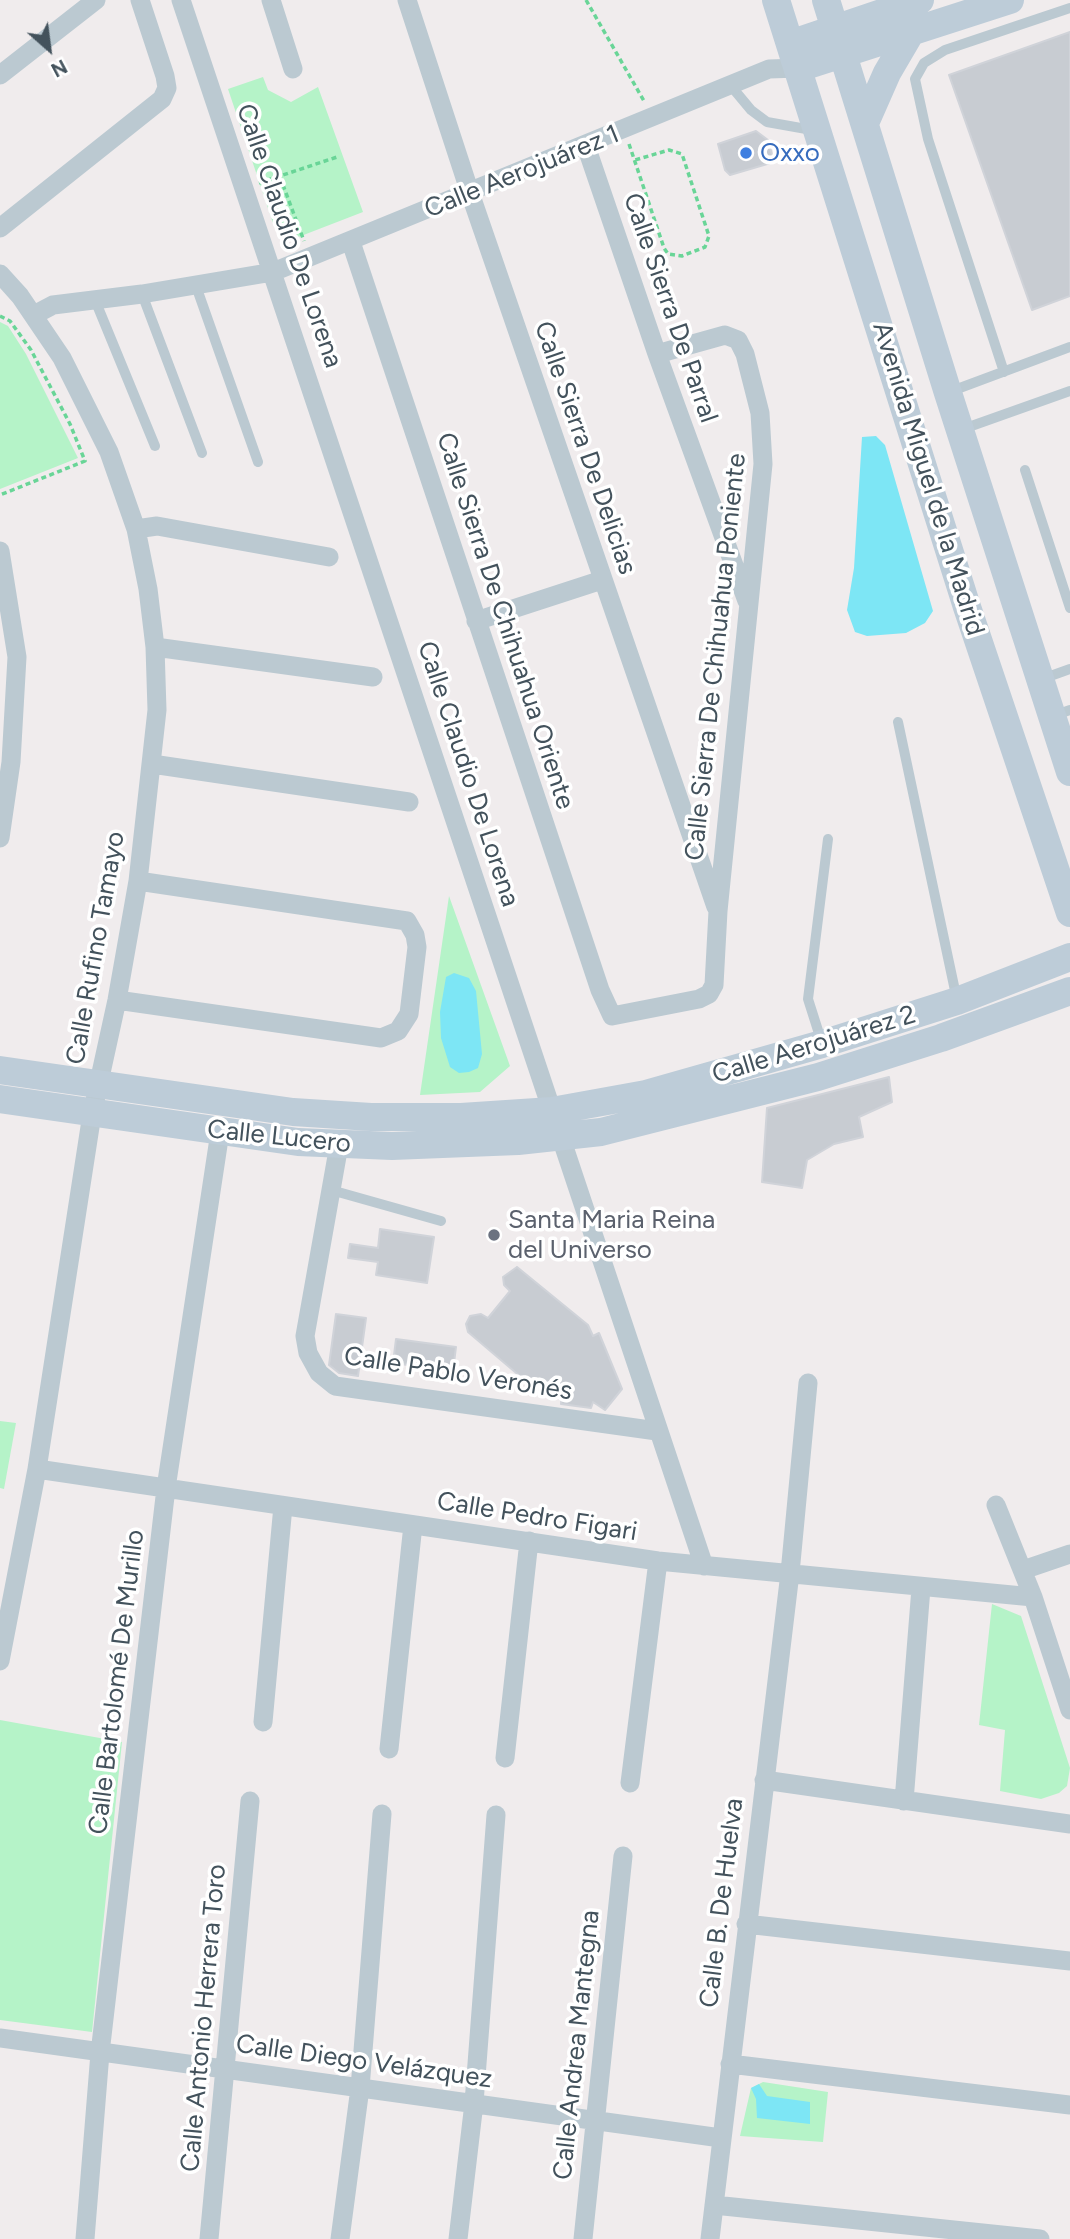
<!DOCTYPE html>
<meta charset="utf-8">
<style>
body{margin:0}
#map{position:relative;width:1070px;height:2239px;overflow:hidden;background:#f0eced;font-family:Figtree,sans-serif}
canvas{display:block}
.north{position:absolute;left:14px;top:14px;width:70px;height:70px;-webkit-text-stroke:5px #fff;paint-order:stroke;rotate:152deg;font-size:19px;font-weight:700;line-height:28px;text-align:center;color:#43525c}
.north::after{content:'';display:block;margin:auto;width:24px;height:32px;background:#43525c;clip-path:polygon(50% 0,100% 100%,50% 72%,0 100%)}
</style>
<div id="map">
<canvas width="1070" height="2239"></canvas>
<div class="north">N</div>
</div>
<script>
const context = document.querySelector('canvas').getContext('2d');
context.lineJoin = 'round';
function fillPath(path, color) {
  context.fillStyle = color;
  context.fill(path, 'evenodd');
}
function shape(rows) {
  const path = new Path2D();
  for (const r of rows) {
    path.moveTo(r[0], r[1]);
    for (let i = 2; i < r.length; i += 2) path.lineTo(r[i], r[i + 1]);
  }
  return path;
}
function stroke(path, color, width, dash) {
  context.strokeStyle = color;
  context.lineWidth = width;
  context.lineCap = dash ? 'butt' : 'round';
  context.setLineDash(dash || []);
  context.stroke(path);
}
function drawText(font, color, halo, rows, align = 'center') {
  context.font = font + ' Figtree,sans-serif';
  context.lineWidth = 7;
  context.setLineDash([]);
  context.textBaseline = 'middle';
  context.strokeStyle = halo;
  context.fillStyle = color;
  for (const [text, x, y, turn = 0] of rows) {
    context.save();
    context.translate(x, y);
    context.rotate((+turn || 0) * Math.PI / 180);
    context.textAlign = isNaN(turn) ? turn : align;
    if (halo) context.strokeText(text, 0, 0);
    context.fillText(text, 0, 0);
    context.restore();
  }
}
fillPath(shape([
 [263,77,268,90,291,102,318,87,363,212,288,241,273,223,228,89],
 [0,322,8,326,26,354,78,458,0,489],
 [449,896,510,1066,480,1092,420,1095],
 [0,1421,16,1423,4,1489,0,1488],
 [992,1604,1021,1616,1070,1768,1067,1786,1059,1793,1041,1799,1000,1791,1005,1730,979,1725],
 [0,1720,122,1742,92,2032,0,2020],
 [763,2082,828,2092,823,2142,740,2136,751,2088]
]), '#b5f3c8');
fillPath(shape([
 [876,436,885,445,933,611,925,623,906,633,867,636,855,632,847,610,854,568,862,437],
 [454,973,469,978,476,991,482,1054,478,1068,469,1072,459,1073,450,1067,441,1038,440,1012,446,977],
 [759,2084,767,2096,810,2102,810,2124,757,2118,756,2099,751,2088]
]), '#7de6f5');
const building = shape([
 [1070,32,1070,296,1032,310,949,75,1070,32],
 [756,131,768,140,774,162,730,175,725,170,718,144,756,131],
 [889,1077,892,1102,859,1117,863,1137,834,1144,807,1160,802,1188,762,1182,767,1108,889,1077],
 [380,1229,434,1237,427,1283,376,1275,378,1262,348,1258,350,1244,378,1248,380,1229],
 [517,1267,588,1325,593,1336,599,1333,622,1389,605,1410,593,1402,591,1408,561,1404,562,1394,535,1389,468,1332,466,1324,470,1316,481,1314,488,1318,510,1291,504,1285,503,1277,517,1267],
 [336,1314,366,1318,358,1376,339,1373,329,1365,336,1314],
 [396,1339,456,1347,453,1371,393,1363,396,1339]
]);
fillPath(building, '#c8ccd2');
stroke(building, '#d0d3d9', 2);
stroke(shape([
 [586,0,644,101],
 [629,144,664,248,668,254,682,256,705,247,709,236,682,154,669,150,635,160],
 [280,177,304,241],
 [259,183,337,157],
 [0,316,10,321,31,350,70,424,85,461,0,495]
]), '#69d597', 3.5, [5, 3.5]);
stroke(shape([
 [731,86,751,110,767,122,812,130],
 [196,286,258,462],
 [142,294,202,453],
 [95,300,155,446],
 [1004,372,928,139,915,79,924,63,945,50,1070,8],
 [949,392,1070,347],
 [963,429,1070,391],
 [1025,470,1070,608],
 [1042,679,1070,669],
 [1053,716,1070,710],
 [898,722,957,1000],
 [822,1043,808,999,828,839],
 [331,1190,441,1221]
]), '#bbc9d1', 10);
stroke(shape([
 [181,0,704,1566],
 [271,0,293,69],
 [407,0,470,193,716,907],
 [0,75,96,0],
 [586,146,657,354,747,601],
 [0,228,162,99,167,88,165,76,140,0],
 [351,242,600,990,612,1016,699,999,709,994,714,985,718,911,763,464,760,413,745,354,738,340,725,335,657,354],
 [0,274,20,296,62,358,109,452,136,529,148,589,155,647,157,710,138,881,117,1000,92,1114,37,1469,0,1661],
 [34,315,53,305,142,294,273,272,769,69,799,68],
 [136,529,157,526,329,557],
 [0,551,17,657,11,762,0,838],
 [476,621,602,580],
 [155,647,373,677],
 [152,764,409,802],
 [117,1000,381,1038,398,1031,409,1014,417,947,415,935,407,921,138,881],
 [339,1145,305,1336,308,1353,319,1373,335,1386,657,1431],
 [37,1469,658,1561,1033,1597],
 [996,1505,1033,1597,1070,1710],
 [1023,1570,1070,1554],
 [263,1722,283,1506],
 [389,1749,413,1525],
 [505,1758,529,1541],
 [764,1780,1070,1824],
 [630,1783,658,1561],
 [904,1801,921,1588],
 [746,1924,1070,1961],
 [0,2038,721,2138],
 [730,2064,1070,2105],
 [714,2205,1040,2239],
 [85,2239,100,2053,166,1488,220,1132],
 [209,2239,250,1801],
 [340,2239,360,2088,382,1814],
 [458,2239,474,2103,496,1815],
 [583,2239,623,1856],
 [710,2239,790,1573,808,1383]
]), '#bbc9d1', 19);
stroke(shape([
 [776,0,967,607,1070,913],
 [826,0,948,393,1070,772],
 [790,44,920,0],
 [799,68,1010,0],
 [865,123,887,73,911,32],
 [0,1070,293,1112,371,1117,461,1117,552,1111,646,1094,822,1044,957,1001,1070,957],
 [0,1099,298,1142,392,1146,518,1141,601,1132,818,1077,941,1038,1070,991]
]), '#bdccd8', 28);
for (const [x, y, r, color] of [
 [746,153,7,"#3f7fe0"],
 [494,1235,7,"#6b7280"]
]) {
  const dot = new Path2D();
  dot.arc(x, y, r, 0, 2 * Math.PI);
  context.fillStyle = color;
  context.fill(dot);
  stroke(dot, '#fff', 2.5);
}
drawText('26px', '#366cbe', '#fff', [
 ["Oxxo",760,153]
], 'left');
drawText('26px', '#43525c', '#fff', [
 ["Calle Aerojuárez 1",522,172,-22],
 ["Calle Claudio De Lorena",289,236,71],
 ["Calle Sierra De Parral",670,308,71],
 ["Calle Sierra De Delicias",585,448,71],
 ["Avenida Miguel de la Madrid",928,479,73],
 ["Calle Sierra De Chihuahua Oriente",505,621,72],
 ["Calle Sierra De Chihuahua Poniente",716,657,-84],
 ["Calle Claudio De Lorena",468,774,72],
 ["Calle Rufino Tamayo",96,948,-80],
 ["Calle Aerojuárez 2",814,1045,-17],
 ["Calle Lucero",279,1137,6],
 ["Calle Pablo Veronés",458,1374,9],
 ["Calle Pedro Figari",537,1517,9],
 ["Calle Bartolomé De Murillo",117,1682,-83],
 ["Calle B. De Huelva",722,1903,-83],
 ["Calle Antonio Herrera Toro",204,2018,-85],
 ["Calle Andrea Mantegna",577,2045,-84],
 ["Calle Diego Velázquez",364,2062,8]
]);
drawText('26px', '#5b616d', '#fff', [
 ["Santa Maria Reina",508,1220],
 ["del Universo",508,1250]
], 'left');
</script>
